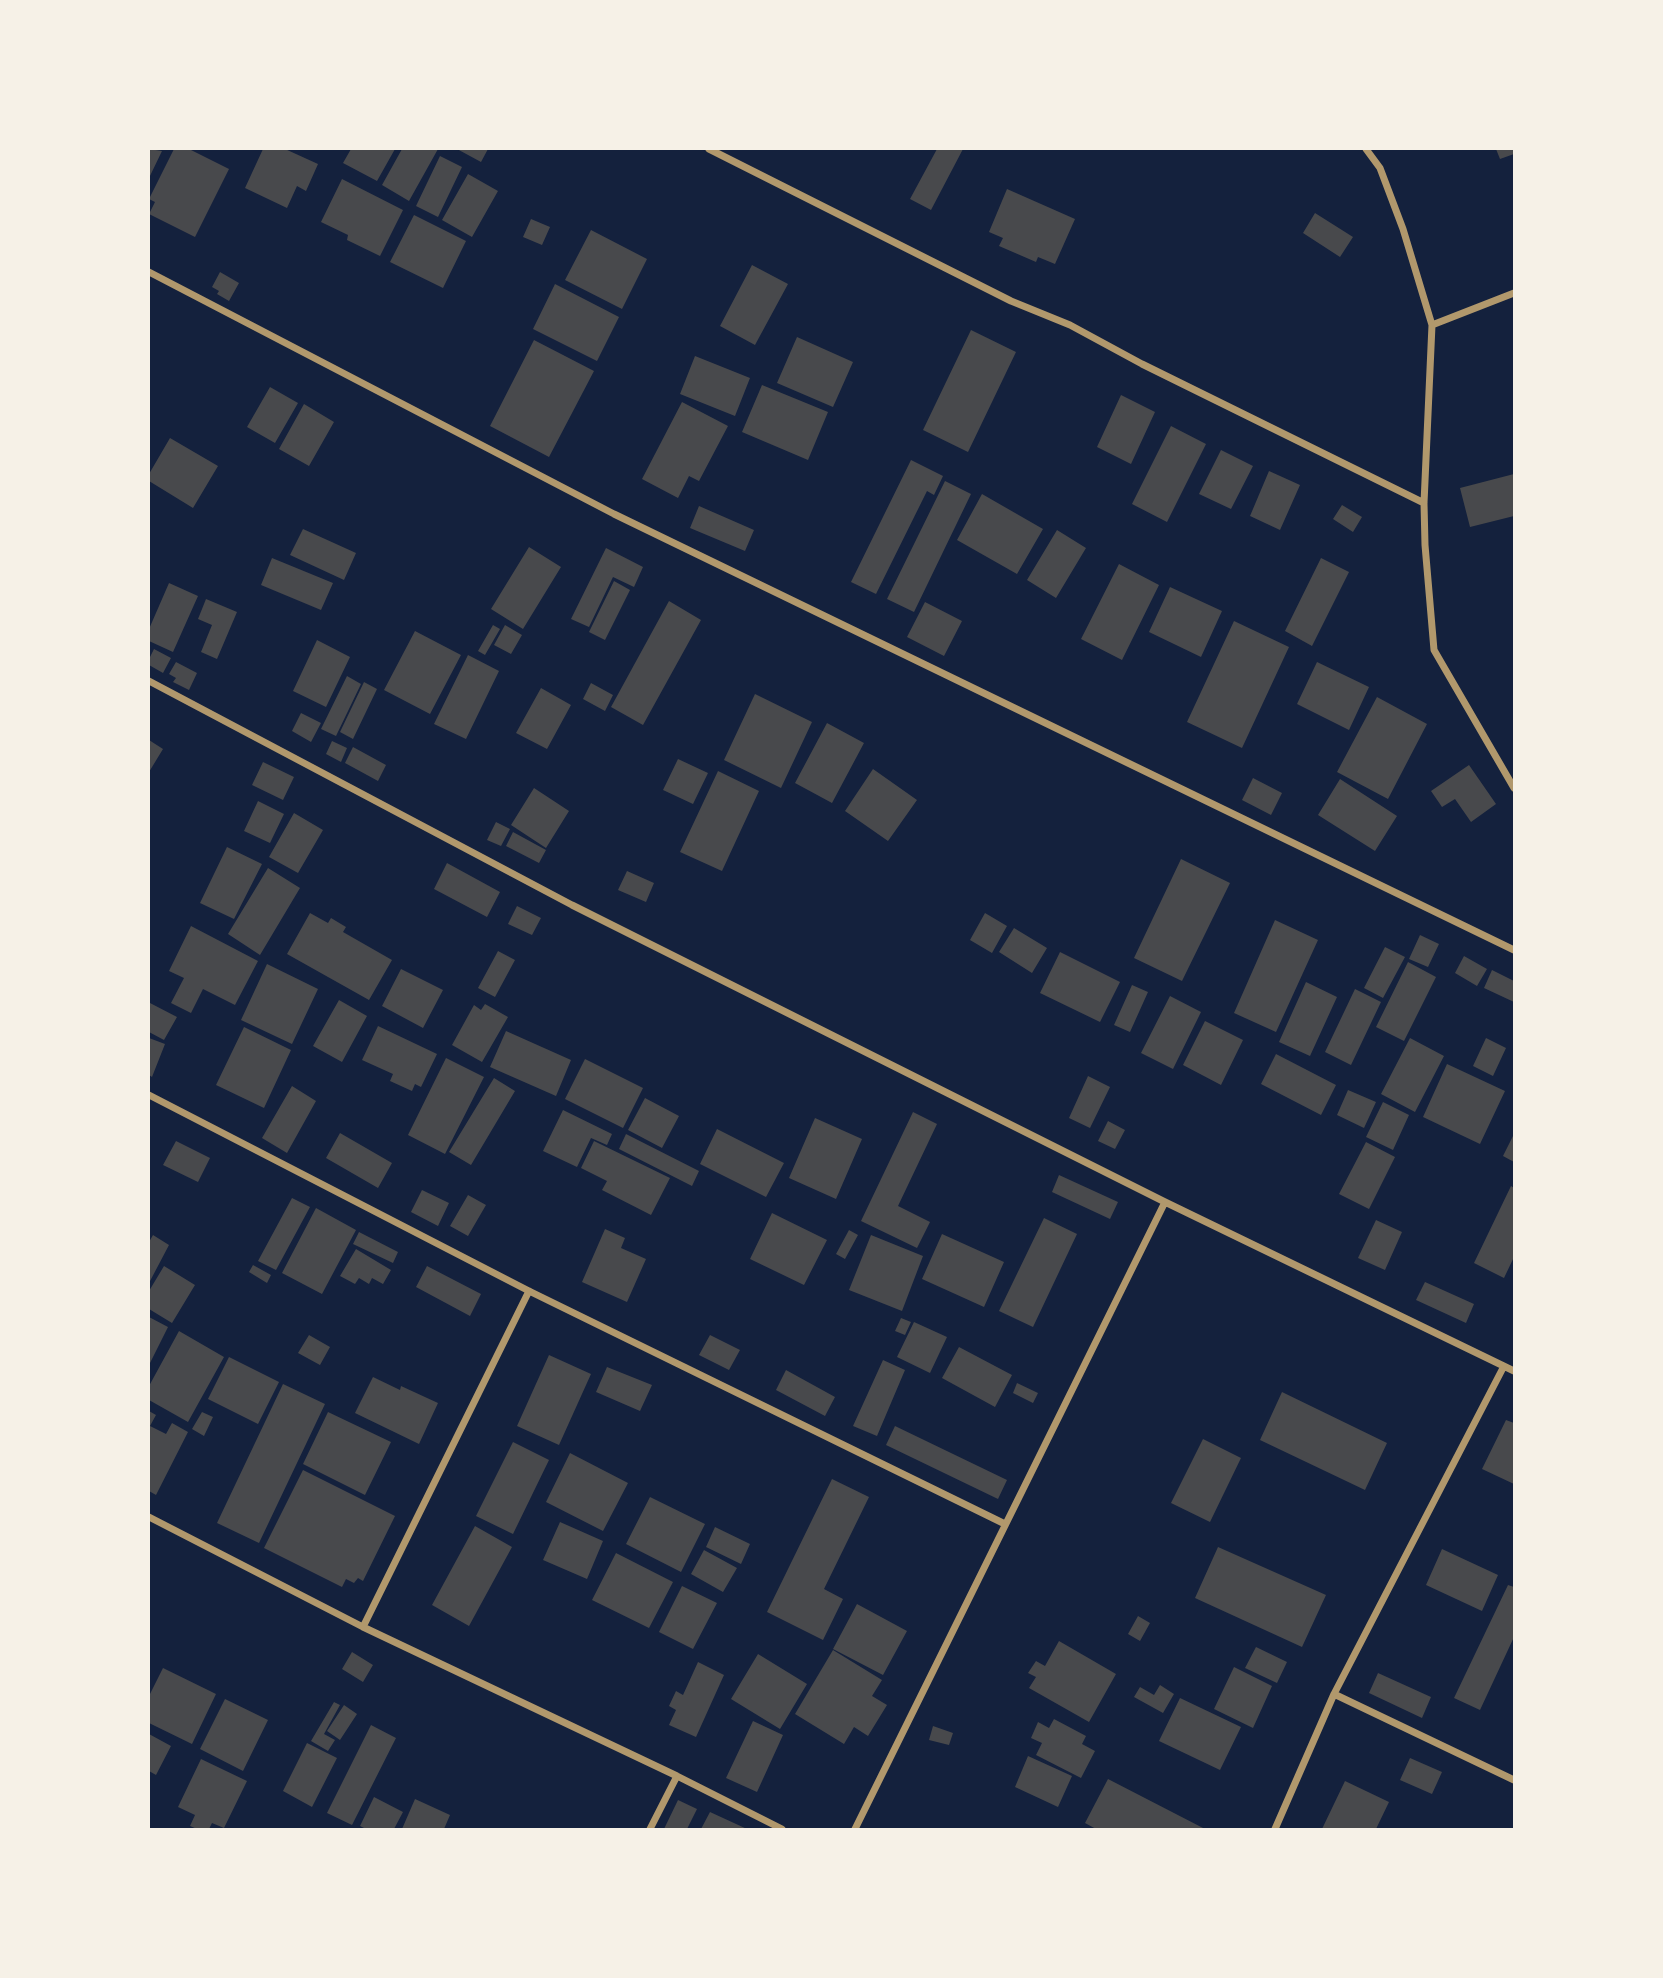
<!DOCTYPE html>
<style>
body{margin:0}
#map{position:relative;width:1663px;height:1978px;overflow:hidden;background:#14213d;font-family:Commissioner,sans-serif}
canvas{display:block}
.frame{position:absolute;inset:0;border:150px solid #f6f1e7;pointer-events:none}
</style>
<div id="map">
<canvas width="1663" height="1978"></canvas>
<div class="frame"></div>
</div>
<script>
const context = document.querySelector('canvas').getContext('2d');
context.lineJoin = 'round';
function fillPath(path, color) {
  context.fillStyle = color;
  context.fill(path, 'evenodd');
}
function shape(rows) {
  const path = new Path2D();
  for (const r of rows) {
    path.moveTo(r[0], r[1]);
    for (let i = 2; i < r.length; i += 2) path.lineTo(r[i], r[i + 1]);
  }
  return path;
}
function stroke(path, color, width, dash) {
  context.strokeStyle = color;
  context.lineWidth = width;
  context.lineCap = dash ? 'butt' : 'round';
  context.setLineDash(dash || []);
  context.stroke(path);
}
fillPath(shape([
 [149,149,162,151,149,178],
 [174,149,189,149,229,169,195,237,149,214,155,202,149,199],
 [263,149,285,149,318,164,306,191,297,186,287,208,245,188],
 [351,149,395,149,377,181,343,163],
 [402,149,438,149,409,201,382,185],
 [457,149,488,149,481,162],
 [937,149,963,149,931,210,910,199],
 [1496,149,1514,149,1514,154,1500,159],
 [440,156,462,167,438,217,416,206],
 [468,174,498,191,472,237,442,220],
 [342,179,403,210,380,256,347,240,348,235,321,222],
 [1007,189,1075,219,1055,264,1038,257,1036,262,999,246,1003,238,989,232],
 [1315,213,1353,237,1340,257,1303,233],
 [414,215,466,241,443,288,390,262],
 [531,219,550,227,542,245,523,237],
 [591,230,647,259,622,309,565,280],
 [752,265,788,284,755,345,720,326],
 [220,272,239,283,229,301,217,294,219,291,212,287],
 [555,284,619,317,597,361,533,329],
 [971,330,1016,352,968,452,923,430],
 [797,337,853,362,833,407,777,383],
 [534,340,594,371,549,457,490,426],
 [695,356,750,378,735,416,680,394],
 [762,385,828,412,808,460,742,432],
 [270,387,298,403,275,443,247,427],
 [1121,395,1155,412,1131,464,1097,447],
 [682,402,728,426,699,481,689,476,678,498,642,479],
 [304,404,334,422,309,466,279,449],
 [1171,426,1206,444,1167,522,1132,504],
 [170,438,218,466,193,508,149,481,149,474],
 [1221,450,1253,466,1231,509,1199,494],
 [911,460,943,476,934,495,927,491,876,594,851,582],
 [1269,471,1300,485,1280,530,1250,516],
 [1514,474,1514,516,1470,527,1460,488],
 [945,481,971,494,914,612,887,599],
 [982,494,1043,529,1017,574,957,540],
 [1342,505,1362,517,1353,532,1333,519],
 [699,506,754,530,745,551,690,528],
 [303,529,356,553,344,580,290,555],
 [1057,530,1086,548,1056,598,1027,580],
 [529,547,561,567,523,629,491,609],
 [606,548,643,567,634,587,613,577,589,627,571,619],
 [272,558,333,583,321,610,261,585],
 [1321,558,1349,572,1312,646,1285,631],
 [1119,564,1159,585,1122,660,1081,639],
 [614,581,630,590,605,640,589,632],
 [169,583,198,596,173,652,149,641,149,629],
 [1170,587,1222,611,1201,657,1149,632],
 [206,599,237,612,217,659,201,652,212,625,198,619],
 [669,601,701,620,643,725,611,707],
 [925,602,962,621,944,656,907,637],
 [1234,621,1289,647,1242,748,1187,722],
 [493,625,500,629,485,655,478,651],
 [505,625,522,635,511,654,494,645],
 [415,631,461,655,430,714,384,690],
 [317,640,350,657,326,707,293,691],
 [154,649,171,658,163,673,149,665,149,659],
 [468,655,499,671,466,739,434,724],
 [176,662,197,673,189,690,173,682,176,678,169,674],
 [1317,662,1369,687,1349,730,1297,704],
 [347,676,361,684,336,736,321,729],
 [364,682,377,689,353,739,340,732],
 [591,683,613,695,605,711,583,699],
 [541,688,571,705,547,749,516,733],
 [755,694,812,722,781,788,724,760],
 [1377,697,1427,724,1388,799,1337,772],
 [301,713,321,723,311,742,292,731],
 [827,723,864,743,832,803,795,783],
 [149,740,163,749,149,772],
 [332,741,347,748,341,762,326,754],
 [353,747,386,765,378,781,345,763],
 [678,759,708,773,693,804,663,790],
 [263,762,294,777,283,800,252,785],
 [1469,765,1496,804,1471,822,1455,799,1442,807,1431,791],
 [873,769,917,800,888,841,845,811],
 [718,771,759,791,722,871,680,852],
 [1253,778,1282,793,1271,815,1242,800],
 [1340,779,1397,816,1375,851,1318,815],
 [534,788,569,811,546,848,511,825],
 [258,801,284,814,270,843,244,831],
 [294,813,323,830,298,873,269,857],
 [496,822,510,829,501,846,487,840],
 [513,832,546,850,539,863,506,846],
 [227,847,262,864,234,919,200,903],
 [1181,859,1230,883,1182,981,1134,958],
 [447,863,500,892,487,917,434,889],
 [268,868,300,888,260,955,228,934],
 [627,871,654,883,646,902,618,890],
 [517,906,541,918,532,935,508,924],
 [310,913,328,923,331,918,346,927,343,932,392,960,369,1000,287,954],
 [985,913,1007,926,992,953,970,940],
 [1275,920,1318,940,1276,1032,1234,1013],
 [191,926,258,961,235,1005,203,989,191,1013,171,1003,184,978,169,971],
 [1014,928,1047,948,1032,973,999,952],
 [1420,935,1439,944,1428,967,1409,959],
 [1385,947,1405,957,1383,998,1364,988],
 [498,951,515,960,495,997,478,988],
 [1060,952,1120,982,1100,1022,1040,993],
 [1464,956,1487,969,1477,986,1455,973],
 [1408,962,1436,977,1404,1041,1376,1027],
 [267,964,318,989,292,1044,241,1020],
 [401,969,443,990,423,1028,382,1006],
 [1492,970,1514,981,1514,1002,1484,988],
 [1306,982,1337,997,1310,1056,1279,1042],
 [1132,985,1148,992,1130,1032,1114,1025],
 [1355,989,1381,1002,1351,1065,1325,1052],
 [1170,996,1201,1012,1173,1069,1141,1053],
 [339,1000,367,1016,342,1062,313,1046],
 [150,1003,177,1017,164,1040,149,1032],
 [485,1004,508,1017,482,1062,452,1045,474,1005,481,1010],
 [1205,1021,1243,1040,1221,1085,1183,1065],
 [378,1026,437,1054,421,1087,415,1084,412,1091,390,1081,393,1074,362,1060],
 [244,1027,291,1050,264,1108,216,1085],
 [506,1031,571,1060,556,1096,490,1067],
 [149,1038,165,1044,152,1077,149,1075],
 [1410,1038,1444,1056,1415,1112,1381,1094],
 [1486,1038,1506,1048,1493,1076,1473,1066],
 [1276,1054,1336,1085,1321,1115,1261,1084],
 [446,1058,484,1077,445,1154,408,1135],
 [585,1059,643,1088,623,1128,565,1099],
 [1447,1064,1505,1091,1480,1144,1423,1117],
 [1088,1076,1110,1087,1090,1128,1069,1118],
 [494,1078,515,1091,471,1165,449,1152],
 [292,1086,316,1101,287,1153,262,1138],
 [1348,1090,1376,1102,1364,1128,1337,1115],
 [645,1098,679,1116,662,1148,628,1130],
 [1383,1102,1409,1115,1393,1150,1366,1137],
 [563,1110,612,1134,607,1145,591,1138,577,1167,543,1151],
 [913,1112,937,1124,898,1206,930,1222,917,1248,861,1221],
 [815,1118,862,1139,836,1199,789,1178],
 [1108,1121,1125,1130,1115,1149,1098,1141],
 [717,1129,784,1163,766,1197,700,1164],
 [340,1133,392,1163,378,1188,326,1158],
 [626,1134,699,1171,692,1186,619,1149],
 [1514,1134,1514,1162,1503,1156],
 [176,1141,210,1158,198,1182,163,1165],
 [594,1141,670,1178,651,1215,602,1190,607,1181,581,1168],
 [1366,1142,1395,1157,1369,1209,1339,1194],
 [1059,1175,1118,1202,1110,1219,1052,1192],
 [1511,1186,1514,1188,1514,1257,1504,1278,1474,1263],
 [422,1190,449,1203,438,1226,411,1212],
 [468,1195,486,1205,468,1236,450,1226],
 [292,1198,310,1207,276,1270,258,1261],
 [316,1208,356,1230,322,1294,282,1273],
 [772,1213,827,1240,804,1285,750,1259],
 [1044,1218,1077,1234,1033,1327,999,1311],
 [1376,1220,1402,1232,1385,1270,1358,1258],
 [605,1229,625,1238,621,1248,646,1259,627,1302,582,1282],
 [849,1230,858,1235,845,1259,836,1254],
 [359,1232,398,1252,393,1263,353,1244],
 [942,1234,1004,1262,984,1307,922,1279],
 [153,1235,169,1245,149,1283,149,1242],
 [871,1235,923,1256,902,1311,849,1290],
 [356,1249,391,1270,383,1284,372,1278,369,1284,359,1278,355,1284,340,1276],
 [253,1265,271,1275,267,1283,249,1272],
 [164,1266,195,1285,172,1323,149,1309,149,1291],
 [427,1266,481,1294,470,1316,416,1287],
 [1425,1282,1474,1304,1466,1323,1416,1300],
 [149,1317,168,1327,149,1365],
 [901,1318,911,1322,905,1335,895,1331],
 [914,1322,947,1337,930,1373,897,1357],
 [179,1331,224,1357,188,1422,149,1400,149,1386],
 [309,1335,330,1347,320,1365,298,1353],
 [710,1335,740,1350,729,1370,699,1355],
 [959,1347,1012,1375,995,1407,942,1378],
 [549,1355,591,1374,559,1445,517,1426],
 [229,1357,279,1382,258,1424,208,1399],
 [883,1360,905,1370,877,1436,853,1426],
 [607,1367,652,1385,640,1411,596,1392],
 [786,1370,835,1397,825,1416,776,1390],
 [373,1377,400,1390,401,1386,438,1403,419,1444,355,1413],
 [1017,1383,1038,1393,1033,1403,1013,1393],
 [283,1384,325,1404,259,1543,217,1523],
 [1282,1392,1387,1443,1365,1490,1260,1440],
 [149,1411,156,1415,150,1426,166,1434,172,1423,188,1432,156,1495,149,1491],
 [202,1412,213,1417,204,1436,192,1429],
 [328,1412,391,1442,365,1495,303,1464],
 [1506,1420,1514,1423,1514,1484,1482,1469],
 [895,1426,1007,1480,998,1499,886,1445],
 [1203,1439,1241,1458,1210,1522,1171,1503],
 [513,1442,549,1460,513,1534,476,1516],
 [570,1453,628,1483,603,1531,546,1502],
 [303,1470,395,1516,363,1581,358,1578,354,1583,346,1579,342,1587,264,1548],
 [832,1479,869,1497,824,1589,843,1599,823,1640,767,1612],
 [650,1497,705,1524,681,1572,626,1544],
 [560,1522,603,1541,587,1579,543,1560],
 [475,1526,512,1547,469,1626,432,1605],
 [715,1527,750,1544,741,1564,706,1547],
 [1218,1547,1326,1595,1302,1647,1195,1598],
 [1442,1549,1498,1575,1482,1611,1426,1585],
 [704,1550,737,1568,723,1592,691,1574],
 [616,1553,673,1582,649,1628,592,1600],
 [1508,1585,1514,1587,1514,1637,1480,1710,1454,1698],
 [682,1586,717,1603,693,1649,659,1632],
 [857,1604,907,1631,883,1675,833,1649],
 [1138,1616,1150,1623,1140,1641,1128,1634],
 [1059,1641,1116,1674,1089,1722,1029,1688,1036,1677,1028,1673,1036,1661,1045,1666],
 [1256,1647,1287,1662,1277,1683,1245,1668],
 [833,1650,882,1680,872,1696,887,1705,868,1736,854,1727,844,1744,795,1714],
 [352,1652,373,1665,363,1682,342,1669],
 [758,1654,807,1684,780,1729,731,1699],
 [698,1662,724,1675,696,1737,669,1725,676,1710,669,1706,676,1691,683,1695],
 [1234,1667,1272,1686,1253,1728,1214,1709],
 [163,1668,216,1694,192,1744,149,1723,149,1696],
 [1378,1673,1431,1697,1422,1718,1369,1693],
 [1160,1685,1174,1694,1163,1713,1134,1697,1140,1687,1154,1695],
 [1180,1698,1241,1727,1220,1770,1159,1741],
 [225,1699,268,1720,243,1771,200,1749],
 [334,1702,340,1705,324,1734,335,1740,328,1751,311,1741],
 [344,1705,357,1714,340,1740,327,1731],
 [1054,1719,1086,1736,1082,1744,1095,1751,1081,1778,1036,1755,1042,1743,1031,1738,1038,1722,1049,1728],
 [753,1721,783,1735,757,1792,726,1778],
 [371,1725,396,1738,352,1825,327,1813],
 [933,1726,953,1733,949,1745,929,1740],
 [149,1734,171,1746,156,1775,149,1771],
 [307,1743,337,1758,312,1807,283,1791],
 [1028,1756,1072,1776,1058,1807,1015,1787],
 [1410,1758,1442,1772,1432,1794,1400,1780],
 [201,1759,247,1781,224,1828,212,1823,209,1829,197,1829,190,1826,195,1815,178,1807],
 [1108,1779,1205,1829,1096,1829,1085,1823],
 [1345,1781,1389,1802,1376,1829,1322,1829],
 [374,1797,403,1812,394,1829,366,1829,360,1826],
 [415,1799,450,1815,444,1829,402,1829],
 [678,1800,697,1809,687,1829,664,1829],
 [710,1812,747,1829,701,1829]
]), '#48494c');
stroke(shape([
 [709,149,1011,301,1070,325,1142,364,1424,503],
 [1366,149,1380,168,1403,229,1432,325,1424,503,1425,545,1434,650,1514,788],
 [149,272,614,514,1514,950],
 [1432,325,1514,293],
 [149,681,572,905,1165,1202,1514,1371],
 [149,1095,529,1291,1005,1524],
 [149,1517,363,1627,677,1776,782,1829],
 [363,1627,529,1291],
 [1334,1694,1514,1780],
 [650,1829,677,1776],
 [855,1829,1165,1202],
 [1275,1829,1334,1694,1504,1366]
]), '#b1986c', 7);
</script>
